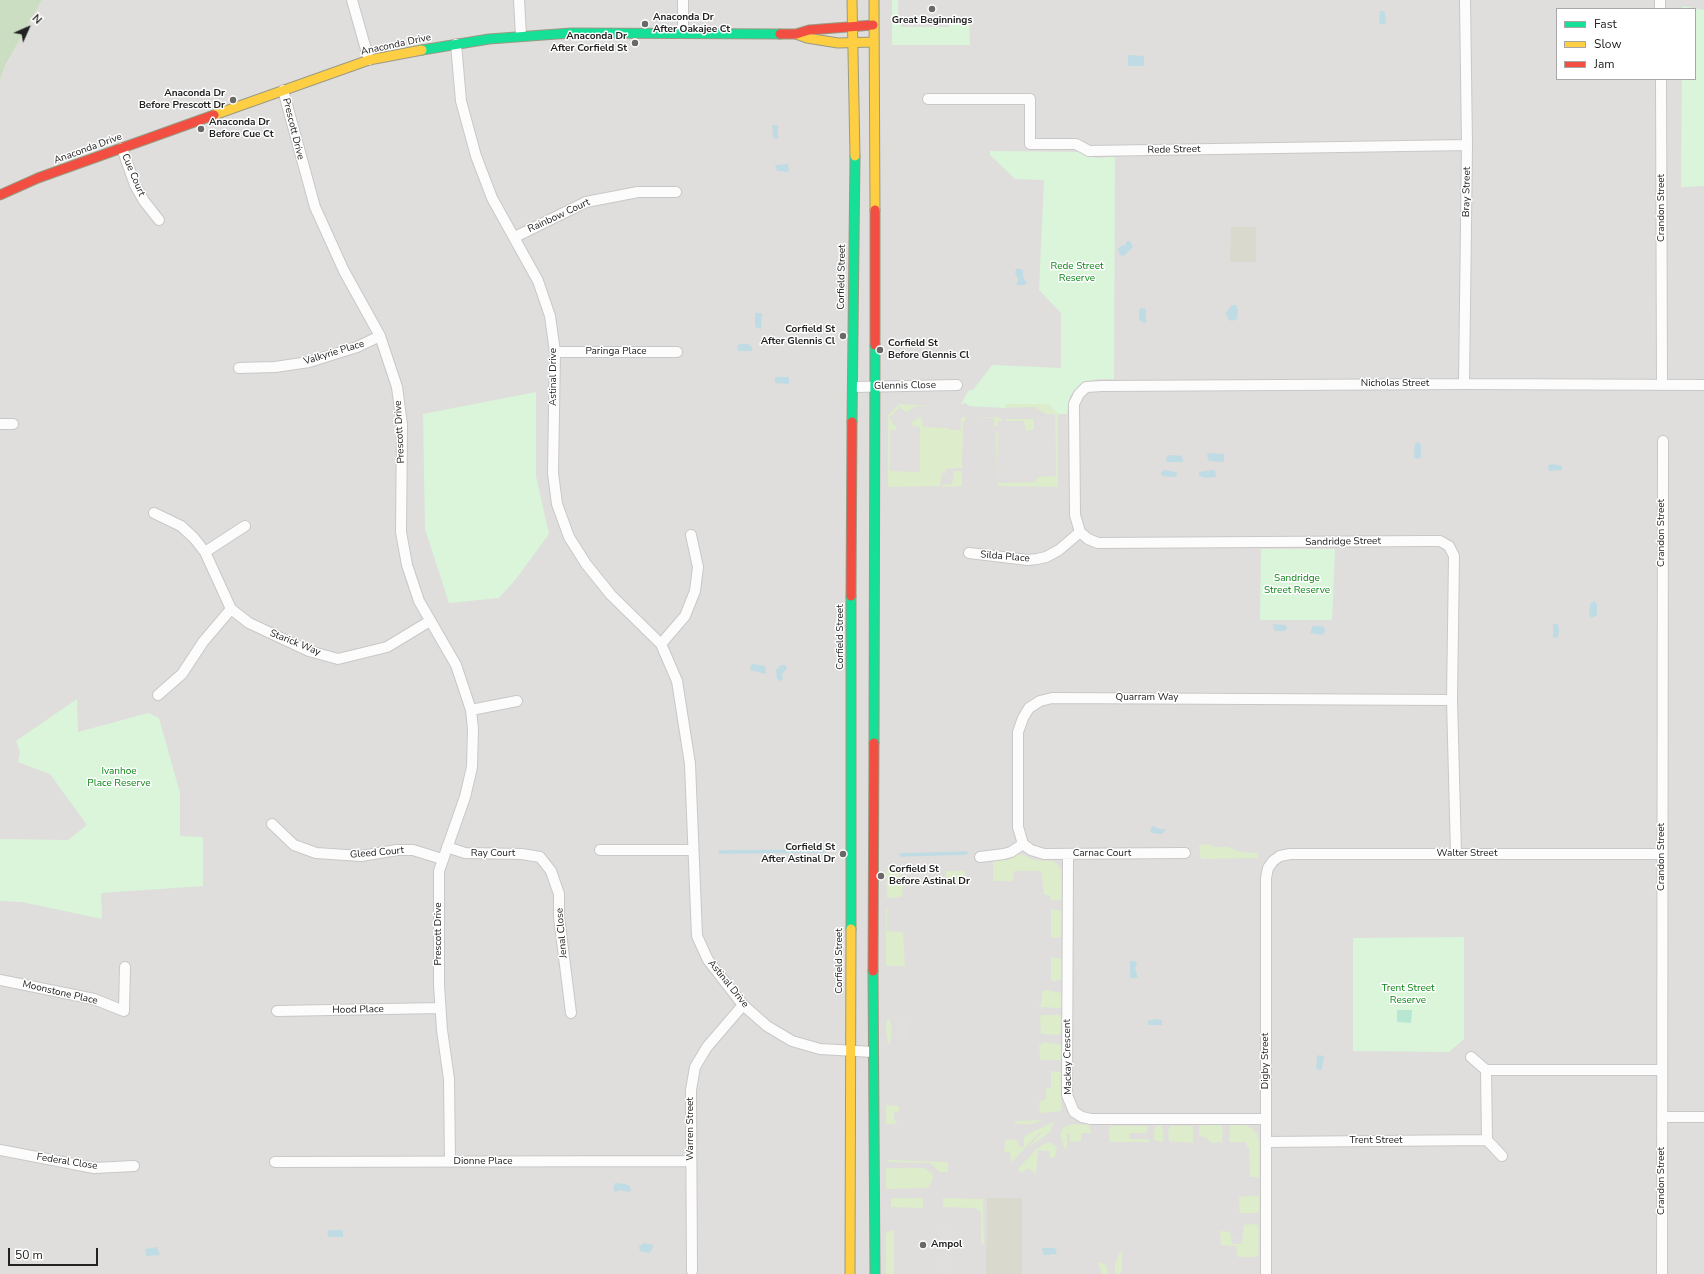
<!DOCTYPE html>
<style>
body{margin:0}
#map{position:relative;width:1704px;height:1274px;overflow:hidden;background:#f0eeeb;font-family:"Nunito Sans",sans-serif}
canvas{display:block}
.legend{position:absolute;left:1556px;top:8px;width:140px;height:72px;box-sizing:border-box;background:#fff;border:1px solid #a7a7a7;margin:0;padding:5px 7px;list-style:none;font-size:12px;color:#222}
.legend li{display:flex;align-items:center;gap:8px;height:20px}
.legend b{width:20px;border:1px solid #a7a7a7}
.north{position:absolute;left:8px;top:8px;width:40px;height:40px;-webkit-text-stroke:3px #fff;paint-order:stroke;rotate:45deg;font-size:11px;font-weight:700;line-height:16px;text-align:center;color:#222}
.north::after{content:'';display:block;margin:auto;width:14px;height:18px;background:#222;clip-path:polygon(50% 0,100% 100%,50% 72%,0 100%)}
.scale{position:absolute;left:8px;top:1248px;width:90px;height:18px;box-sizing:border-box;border:2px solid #222;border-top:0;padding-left:5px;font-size:12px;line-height:14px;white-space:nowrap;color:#222;-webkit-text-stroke:3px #fff;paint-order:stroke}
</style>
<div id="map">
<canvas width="1704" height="1274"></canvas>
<ul class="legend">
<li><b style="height:5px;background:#16e098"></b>Fast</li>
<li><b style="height:5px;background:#ffcf43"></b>Slow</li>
<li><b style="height:5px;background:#f24e42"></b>Jam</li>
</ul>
<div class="north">N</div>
<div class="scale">50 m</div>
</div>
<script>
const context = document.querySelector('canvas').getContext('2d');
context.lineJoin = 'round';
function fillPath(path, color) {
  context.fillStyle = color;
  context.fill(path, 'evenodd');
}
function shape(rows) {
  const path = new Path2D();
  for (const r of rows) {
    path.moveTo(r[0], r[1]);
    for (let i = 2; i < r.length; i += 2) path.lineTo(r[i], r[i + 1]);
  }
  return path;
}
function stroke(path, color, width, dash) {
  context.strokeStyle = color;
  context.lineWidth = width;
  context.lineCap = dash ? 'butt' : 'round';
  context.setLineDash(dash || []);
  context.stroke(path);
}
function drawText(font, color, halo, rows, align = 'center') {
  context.font = font + ' "Nunito Sans",sans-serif';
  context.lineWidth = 3;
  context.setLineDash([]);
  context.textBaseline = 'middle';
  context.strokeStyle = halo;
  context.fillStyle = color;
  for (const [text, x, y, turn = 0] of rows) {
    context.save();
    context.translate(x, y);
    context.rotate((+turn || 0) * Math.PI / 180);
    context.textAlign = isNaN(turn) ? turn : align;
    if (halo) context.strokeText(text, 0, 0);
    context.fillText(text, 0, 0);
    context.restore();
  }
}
fillPath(shape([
 [42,0,1704,0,1704,1274,0,1274,0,81,5,66],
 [1557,9,1695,9,1695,79,1557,79]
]), '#dfdedc');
fillPath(shape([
 [1231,227,1256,227,1256,262,1230,262],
 [987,1198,1022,1198,1022,1274,986,1274]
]), '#d9d9cd');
fillPath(shape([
 [899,404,930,406,914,407,906,413,900,407,889,418,897,428,896,430,890,430,890,471,920,472,920,427,913,426,911,423,917,418,920,417,922,419,923,427,949,428,950,430,959,430,961,419,964,417,969,417,965,418,965,421,963,421,962,468,946,469,946,473,942,473,940,486,888,487,888,415],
 [1005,404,1048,404,1058,414,1058,487,998,486,998,483,1036,482,1037,477,1056,476,1055,414,1046,414,1034,407,1005,408],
 [972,417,997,417,1002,419,1002,421,998,421,997,427,994,426,994,418],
 [1006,419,1034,419,1034,430,1026,431,1024,421,1006,421],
 [996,432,998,432,996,473],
 [954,471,962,471,962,486,942,487,944,484,952,485],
 [1210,844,1214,847,1228,847,1241,852,1258,853,1258,858,1201,859,1199,845],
 [1022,854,1033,860,1053,861,1059,866,1061,871,1062,899,1051,901,1050,896,1044,894,1041,871,1014,871,1013,881,993,881,993,861,995,859,1008,860,1017,855],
 [886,869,889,871,907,871,894,877,904,876,902,897,887,898],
 [946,871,965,871,965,881,946,881],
 [889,909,887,912,887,931,903,932,905,966,886,966,886,910],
 [1051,909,1062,911,1061,937,1052,938,1051,935],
 [1051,957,1062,959,1062,979,1057,981,1051,981],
 [1046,990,1062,993,1062,1006,1059,1008,1038,1007,1041,1005,1042,991],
 [1043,1015,1059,1015,1062,1017,1062,1031,1059,1035,1041,1034,1040,1017],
 [887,1019,890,1019,892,1030,890,1044,888,1044,886,1031],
 [1044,1042,1062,1045,1062,1060,1042,1060,1040,1059,1039,1045],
 [1051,1071,1061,1072,1061,1111,1040,1113,1039,1102,1046,1099,1046,1089,1051,1088],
 [886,1105,899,1106,899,1111,894,1113,894,1120,898,1124,886,1124],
 [1043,1120,1032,1124,1015,1124,1015,1121],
 [1054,1122,1050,1132,1028,1148,1041,1133,1040,1132,1011,1163,1010,1152,1005,1152,1003,1149,1005,1148,1005,1139,1017,1140,1020,1147,1024,1147,1024,1137,1028,1134],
 [1073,1124,1089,1125,1091,1133,1081,1133,1081,1141,1070,1142,1070,1135,1069,1133,1067,1134,1067,1149,1065,1149,1060,1134,1064,1127],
 [1161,1125,1163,1131,1163,1142,1154,1140,1154,1132,1156,1126],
 [1201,1125,1221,1125,1223,1131,1222,1142,1212,1143,1205,1137,1199,1136,1199,1127],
 [1230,1125,1245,1125,1253,1129,1257,1134,1259,1141,1259,1177,1250,1177,1249,1147,1247,1147,1246,1142,1229,1142],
 [1111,1126,1147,1126,1148,1131,1146,1133,1129,1133,1129,1139,1149,1139,1149,1142,1110,1142,1109,1132],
 [1171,1126,1192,1126,1193,1128,1193,1143,1169,1141,1168,1130],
 [1045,1143,1051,1143,1057,1147,1055,1157,1050,1158,1049,1151,1038,1150,1036,1175,1028,1168,1022,1173,1018,1169,1036,1149],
 [888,1160,948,1162,948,1172,939,1172,930,1163,888,1162],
 [886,1168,924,1168,932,1173,933,1179,928,1188,886,1189],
 [1249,1196,1259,1196,1259,1211,1258,1213,1240,1213,1239,1197],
 [891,1198,923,1198,923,1208,891,1207],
 [943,1198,983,1199,984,1244,981,1244,981,1214,979,1210,974,1208,943,1207],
 [1256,1224,1258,1225,1259,1231,1258,1255,1256,1257,1238,1257,1236,1246,1221,1245,1220,1231,1230,1232,1232,1244,1242,1244,1244,1225],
 [891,1230,894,1231,894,1274,886,1274,886,1233],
 [1124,1251,1122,1256,1122,1270,1120,1274,1115,1274,1115,1264,1119,1254],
 [1100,1262,1106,1265,1108,1274,1101,1274,1101,1270,1098,1264]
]), '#ddeccb');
fillPath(shape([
 [0,0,42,0,5,66,0,81]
]), '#cbdec1');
fillPath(shape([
 [892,0,900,0,898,1,898,17,900,17,901,27,949,27,949,19,969,19,970,45,892,45],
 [1682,6,1704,10,1704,186,1681,187,1682,79,1695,79,1695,9,1682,9],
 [990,151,1080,152,1096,158,1115,157,1114,379,1096,379,1082,384,1070,396,1067,414,1058,414,1048,404,1005,404,1005,408,969,406,966,403,961,404,969,390,973,390,992,365,1061,368,1061,313,1039,290,1044,180,1015,179,990,155],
 [536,392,536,476,549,534,516,579,499,598,449,603,425,529,423,414],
 [1261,549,1335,549,1332,620,1260,620],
 [77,699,78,732,148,713,159,718,180,793,180,836,203,837,203,886,101,893,102,919,22,902,0,901,0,839,68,840,87,825,50,774,18,762,20,752,16,741],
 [1464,937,1464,1039,1449,1052,1353,1051,1353,938]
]), '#daf5da');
fillPath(shape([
 [1397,1010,1412,1010,1411,1023,1397,1022]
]), '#b7e6d2');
fillPath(shape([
 [960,406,961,429,951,430,950,426,923,426,923,419,920,416,910,422,911,427,919,427,919,471,890,471,890,431,897,431,898,428,890,418,900,407,906,414,915,408],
 [1047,414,1055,414,1054,476,1036,476,1035,481,998,481,998,422,1023,422,1025,432,1035,432,1036,419],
 [907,1022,907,1039,897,1039,897,1023],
 [943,1225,951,1225,952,1274,943,1274],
 [1232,1234,1242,1234,1242,1244,1233,1244]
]), '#e0dfde');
fillPath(shape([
 [1380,11,1383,11,1385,13,1386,24,1380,24,1379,20],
 [1128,55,1144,56,1144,66,1128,66],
 [772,125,778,125,778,139,773,138],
 [775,164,776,165,788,164,789,172,777,171],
 [1127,241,1130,241,1133,247,1125,255,1122,256,1119,253,1118,249,1121,246,1125,245],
 [1017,268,1023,270,1023,277,1027,283,1024,285,1016,285,1018,280,1015,272],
 [1232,305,1236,305,1238,310,1237,319,1232,321,1228,319,1226,313],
 [1141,308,1146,309,1146,323,1144,323,1139,320,1139,310],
 [755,313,762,313,761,329,755,327],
 [740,344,748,344,752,347,752,351,738,351,737,346],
 [775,377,789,377,789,384,775,383],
 [1417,442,1421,444,1421,457,1418,459,1414,458,1414,455,1415,444],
 [1208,453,1224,454,1224,462,1209,461,1207,456],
 [1172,455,1182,456,1183,462,1167,462,1166,460,1167,456],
 [1551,464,1562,466,1562,470,1549,471,1548,466],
 [1165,470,1175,472,1177,473,1176,477,1162,476,1161,472],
 [1213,470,1215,471,1216,477,1205,478,1199,476,1199,472],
 [1594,601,1597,604,1597,615,1592,618,1589,615,1590,604],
 [1273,624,1286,625,1287,629,1284,631,1276,631,1274,630],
 [1553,624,1558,624,1559,630,1558,637,1553,638],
 [1313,626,1322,626,1325,629,1325,632,1322,635,1310,633],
 [752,662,752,664,765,666,766,674,750,670],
 [781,665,785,665,787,668,782,674,783,679,780,681,777,679,776,670],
 [1152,826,1160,829,1166,829,1162,834,1152,833,1150,831],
 [1130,961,1135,961,1137,964,1135,968,1138,978,1130,978],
 [1155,1019,1162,1020,1162,1025,1148,1025,1148,1021],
 [1320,1055,1324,1057,1324,1059,1321,1070,1319,1070,1316,1069,1317,1056],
 [615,1183,625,1184,630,1186,631,1189,630,1192,619,1190,616,1192,613,1190],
 [329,1230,343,1230,343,1237,329,1237,327,1232],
 [643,1243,653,1245,652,1250,649,1253,640,1251,639,1247],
 [157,1247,160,1255,146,1256,145,1249],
 [1042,1248,1055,1248,1057,1254,1044,1255]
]), '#bfdbe3');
stroke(shape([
 [720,852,824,851],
 [901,855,966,853]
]), '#bfdbe3', 3.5);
const street = shape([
 [352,0,369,60],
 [519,0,521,36],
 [683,0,683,33],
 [1660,0,1660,9],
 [456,44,461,101,476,156,492,198,538,281,550,316,555,352,553,473,557,504,569,537,586,564,611,595,661,644,677,681,690,764,697,936,708,960,743,1005,767,1026,792,1041,820,1049,873,1052],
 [1661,79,1662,385],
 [283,90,315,207,344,271,380,336,397,387,402,425,401,532,407,565,419,601,456,665,471,710,473,729,472,767,465,797,439,871,439,985,442,1030,449,1079,450,1162],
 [928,99,1030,99,1030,144,1076,144,1089,151,1467,145],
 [122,148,135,185,144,201,159,220],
 [515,237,586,202,638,192,676,192],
 [555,352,677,352],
 [239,368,275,367,309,362,357,347,380,336],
 [1464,384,1467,145,1465,0],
 [853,387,957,385],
 [0,424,13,424],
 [154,513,181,526,194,538,205,552,231,609],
 [205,552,245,526],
 [969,553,1028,560,1037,559,1046,557,1059,550,1080,532],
 [661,644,685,616,695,591,698,567,691,535],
 [158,695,182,674,203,642,231,609,249,623,309,651,338,659,387,647,430,621],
 [471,710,517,701],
 [272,824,294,845,316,853,361,856,397,850,413,850,442,859],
 [1023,844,1031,850,1044,854,1185,853],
 [447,847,465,853,522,854,540,857,551,871,559,894,559,917,571,1013],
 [600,850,692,850],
 [1456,853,1452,700,1454,556,1449,546,1440,541,1428,541,1098,543,1088,539,1080,532,1075,515,1074,404,1079,394,1086,387,1102,386,1464,384,1704,385],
 [1068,854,1067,1095,1074,1112,1082,1117,1091,1119,1266,1119],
 [980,857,1004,854,1011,852,1023,844,1018,827,1018,732,1023,718,1029,708,1040,701,1052,698,1452,700],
 [0,980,94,999,124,1011,125,967],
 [277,1011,440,1008],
 [1471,1057,1486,1070],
 [1662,1117,1704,1117],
 [1487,1140,1502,1156],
 [1266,1142,1487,1140,1486,1070,1662,1070],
 [0,1150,94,1168,134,1166],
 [275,1162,691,1161],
 [692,1271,691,1090,695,1067,707,1047,743,1005],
 [1266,1274,1266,878,1268,868,1273,861,1280,856,1290,854,1662,854],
 [1662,1274,1663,441]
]);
const fast = shape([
 [422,50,489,39,571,33,780,34],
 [852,422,855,156],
 [874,743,875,345],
 [851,929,851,596],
 [873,971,875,1274]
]);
const slow = shape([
 [852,0,855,156],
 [874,0,875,210],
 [796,34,807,38,838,43,874,42],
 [214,115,369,60,422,50],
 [850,1274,851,929]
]);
const jam = shape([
 [780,34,796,34,809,30,873,25],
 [0,195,38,178,214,115],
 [875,210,875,345],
 [851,596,852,422],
 [873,971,874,743]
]);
stroke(street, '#c9c8c7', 12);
stroke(fast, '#999a82', 11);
stroke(slow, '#999a82', 11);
stroke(jam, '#999a82', 11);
stroke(street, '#fdfcfc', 10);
stroke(fast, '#16e098', 9);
stroke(slow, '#ffcf43', 9);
stroke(jam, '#f24e42', 9);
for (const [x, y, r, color] of [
 [932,9,4,"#6a6968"],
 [645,24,4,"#6a6968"],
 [635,43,4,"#6a6968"],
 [233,100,4,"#6a6968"],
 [201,129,4,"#6a6968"],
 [843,336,4,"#6a6968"],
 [880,350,4,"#6a6968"],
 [843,854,4,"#6a6968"],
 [881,876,4,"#6a6968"],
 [923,1245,4,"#6a6968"]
]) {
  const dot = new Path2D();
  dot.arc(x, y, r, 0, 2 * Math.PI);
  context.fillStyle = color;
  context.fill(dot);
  stroke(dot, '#fff', 1.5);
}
drawText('bold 10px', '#222', '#fff', [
 ["Anaconda Dr",653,18],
 ["After Oakajee Ct",653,30],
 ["Great Beginnings",932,21,"center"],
 ["Anaconda Dr",627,37,"right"],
 ["After Corfield St",627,49,"right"],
 ["Anaconda Dr",225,94,"right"],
 ["Before Prescott Dr",225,106,"right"],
 ["Anaconda Dr",209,123],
 ["Before Cue Ct",209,135],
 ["Corfield St",835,330,"right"],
 ["After Glennis Cl",835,342,"right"],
 ["Corfield St",888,344],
 ["Before Glennis Cl",888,356],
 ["Corfield St",835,848,"right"],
 ["After Astinal Dr",835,860,"right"],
 ["Corfield St",889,870],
 ["Before Astinal Dr",889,882],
 ["Ampol",931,1245]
], 'left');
drawText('10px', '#222', '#fff', [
 ["Anaconda Drive",396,45,-12],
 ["Prescott Drive",293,129,76],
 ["Anaconda Drive",88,149,-20],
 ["Rede Street",1174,150,-1],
 ["Cue Court",133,175,67],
 ["Bray Street",1467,192,-89],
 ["Crandon Street",1662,208,-90],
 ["Rainbow Court",559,216,-25],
 ["Corfield Street",842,277,-89],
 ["Paringa Place",616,352],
 ["Valkyrie Place",334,353,-17],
 ["Astinal Drive",554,377,-90],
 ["Nicholas Street",1395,384],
 ["Glennis Close",905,386,-1],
 ["Prescott Drive",400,432,-93],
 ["Crandon Street",1662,533,-90],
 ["Sandridge Street",1343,542,-1],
 ["Silda Place",1005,557,5],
 ["Corfield Street",841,637,-90],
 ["Starick Way",295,643,22],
 ["Quarram Way",1147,698],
 ["Gleed Court",377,853,-5],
 ["Ray Court",493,854],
 ["Carnac Court",1102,854],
 ["Walter Street",1467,854],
 ["Crandon Street",1662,857,-90],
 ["Jenal Close",562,933,-95],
 ["Prescott Drive",439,934,-90],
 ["Corfield Street",840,961,-90],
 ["Astinal Drive",728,984,51],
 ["Moonstone Place",60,993,13],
 ["Hood Place",358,1010,-1],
 ["Mackay Crescent",1068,1057,-91],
 ["Digby Street",1266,1061,-90],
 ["Warren Street",691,1129,-90],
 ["Trent Street",1376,1141],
 ["Federal Close",67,1162,9],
 ["Dionne Place",483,1162],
 ["Crandon Street",1662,1181,-90]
]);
drawText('10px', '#0c8416', '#fff', [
 ["Rede Street",1077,267],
 ["Reserve",1077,279],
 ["Sandridge",1297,579],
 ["Street Reserve",1297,591],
 ["Ivanhoe",119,772],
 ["Place Reserve",119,784],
 ["Trent Street",1408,989],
 ["Reserve",1408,1001]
]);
</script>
